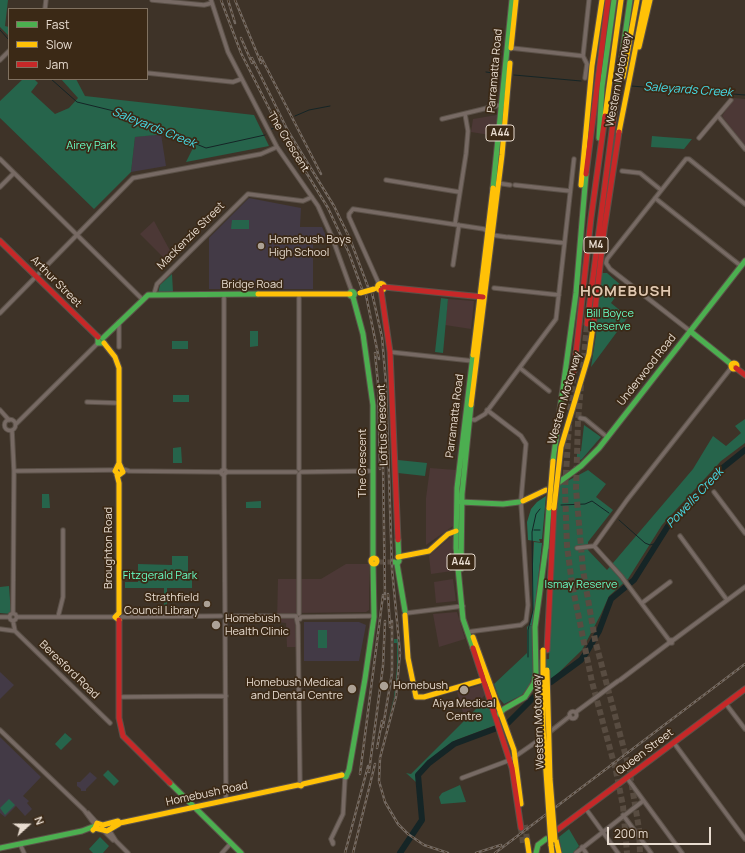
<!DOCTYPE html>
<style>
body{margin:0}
#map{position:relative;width:745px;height:853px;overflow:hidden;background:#3e3328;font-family:Manrope,sans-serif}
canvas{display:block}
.legend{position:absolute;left:8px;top:8px;width:140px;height:72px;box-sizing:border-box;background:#3b2916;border:1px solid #807160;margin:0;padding:5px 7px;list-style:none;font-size:12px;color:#e8dcd0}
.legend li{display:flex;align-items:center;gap:8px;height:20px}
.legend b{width:20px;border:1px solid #807160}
.north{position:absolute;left:8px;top:805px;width:40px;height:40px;-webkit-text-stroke:3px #3b2916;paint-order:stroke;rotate:69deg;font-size:11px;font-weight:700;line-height:16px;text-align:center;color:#e8dcd0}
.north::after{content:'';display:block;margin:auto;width:14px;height:18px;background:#e8dcd0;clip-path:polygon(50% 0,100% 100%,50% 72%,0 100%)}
.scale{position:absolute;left:607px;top:827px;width:104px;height:18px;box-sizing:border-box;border:2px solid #e8dcd0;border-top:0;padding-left:5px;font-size:12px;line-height:14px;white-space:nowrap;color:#e8dcd0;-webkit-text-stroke:3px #3b2916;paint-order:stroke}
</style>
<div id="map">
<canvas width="745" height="853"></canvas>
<ul class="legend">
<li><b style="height:5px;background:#4caf50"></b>Fast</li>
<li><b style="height:5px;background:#ffc107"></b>Slow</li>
<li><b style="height:5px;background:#c62828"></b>Jam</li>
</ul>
<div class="north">N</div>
<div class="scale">200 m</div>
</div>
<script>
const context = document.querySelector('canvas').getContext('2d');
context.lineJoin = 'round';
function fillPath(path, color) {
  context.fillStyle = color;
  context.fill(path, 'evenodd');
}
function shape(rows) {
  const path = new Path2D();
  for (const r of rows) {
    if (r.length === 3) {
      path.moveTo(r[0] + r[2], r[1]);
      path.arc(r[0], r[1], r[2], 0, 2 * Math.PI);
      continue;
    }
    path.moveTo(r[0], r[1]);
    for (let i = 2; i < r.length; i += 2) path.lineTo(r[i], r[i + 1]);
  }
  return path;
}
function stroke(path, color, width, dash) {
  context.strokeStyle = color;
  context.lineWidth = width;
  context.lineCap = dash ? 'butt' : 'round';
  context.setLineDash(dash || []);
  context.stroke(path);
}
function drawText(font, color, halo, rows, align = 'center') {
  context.font = font + ' Manrope,sans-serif';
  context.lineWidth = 3.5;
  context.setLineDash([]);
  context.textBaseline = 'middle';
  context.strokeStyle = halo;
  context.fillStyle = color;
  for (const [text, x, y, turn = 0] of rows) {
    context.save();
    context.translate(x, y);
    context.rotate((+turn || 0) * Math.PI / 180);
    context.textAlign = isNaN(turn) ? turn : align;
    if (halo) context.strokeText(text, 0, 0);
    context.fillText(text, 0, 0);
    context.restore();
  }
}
fillPath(shape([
 [734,98,745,99,745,146,722,116],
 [497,115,494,139,490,135,471,132,473,119],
 [154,221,174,258,169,263,140,234],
 [448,299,474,301,471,329,445,325],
 [430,468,456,470,453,526,426,545,426,498],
 [451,537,453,537,452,571,431,574,429,556],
 [346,564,369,564,369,610,366,612,295,613,296,647,287,647,286,623,277,622,278,579,321,579],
 [453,579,456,601,436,603,434,582],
 [457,612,465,639,439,647,433,614],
 [481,685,485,695,464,716,457,692]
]), '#4c3836');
fillPath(shape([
 [161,134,166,166,131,172,135,137],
 [249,198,301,208,300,227,322,227,329,242,313,242,313,289,209,289,209,238],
 [304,622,359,622,366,625,359,661,304,661],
 [0,672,14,685,0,699],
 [0,737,41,777,23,796,29,801,27,803,32,809,25,816,16,806,5,817,0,813],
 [90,772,97,778,86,789,86,791,81,791,81,789,77,786,77,782,80,782]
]), '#433a46');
fillPath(shape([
 [0,0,8,0,5,26,9,27,9,36,0,27],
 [23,79,34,79,38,83,31,92,55,114,69,108,78,98,61,79,76,79,85,96,254,115,269,146,186,162,194,146,166,134,135,137,131,172,94,209,0,118,0,101],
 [652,136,664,137,692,139,684,149,651,147],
 [232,220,249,220,249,229,231,229],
 [602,273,607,273,623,287,611,303,628,317,591,367,596,335],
 [172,274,173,292,158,293,160,285],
 [441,298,448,299,443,353,435,352],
 [250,331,258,331,258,346,250,347],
 [172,341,188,341,188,349,172,349],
 [173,395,189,395,189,402,173,402],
 [745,419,745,443,721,461,662,525,628,579,609,596,601,614,582,650,549,682,549,676,532,677,529,686,522,695,504,704,499,698,494,684,527,653,527,627,529,625,533,626,533,660,549,659,551,595,558,486,588,470,606,484,596,497,613,510,588,542,588,550,607,570,693,469,713,436,726,446,741,433,735,426],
 [584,425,601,437,582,459,577,462,577,452,581,451],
 [181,447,182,463,173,463,173,448],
 [398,460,427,463,425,476,398,473],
 [42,494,49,494,50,508,42,508],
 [261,501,261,508,246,508,246,502],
 [172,556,188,556,188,572,172,572,172,567,172,573,192,574,192,588,167,588,167,612,164,612,164,588,125,588,125,582,138,582,138,564,172,565],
 [9,586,11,614,0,613,0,587],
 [318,630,327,630,327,648,318,648],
 [394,639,398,639,398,674,395,695,387,725,394,697,397,667,397,643,394,643],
 [486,699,496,725,456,740,437,755,417,774,416,782,406,773,411,774],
 [65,733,72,739,61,750,55,744],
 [108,770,119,781,114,786,103,775],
 [460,785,466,802,441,804,439,797,442,793],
 [9,799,15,805,5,815,0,808],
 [569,829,579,846,573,853,562,853,559,837],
 [100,837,109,846,103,853,93,853,89,849]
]), '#26644b');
fillPath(shape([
 [546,496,542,539,539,539,540,542,528,540,527,522,531,509,537,502],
 [534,542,542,543,533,626,530,625,533,610,532,585]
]), '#257255');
stroke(shape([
 [0,30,9,40],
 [486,72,500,74],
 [514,75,581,81],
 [51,79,77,102,118,112,206,148,265,135],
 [631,86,745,95],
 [295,116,309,110,330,106],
 [271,129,275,128],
 [561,505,585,504,592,501,609,513],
 [619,520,645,543,650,545,657,543],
 [534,530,540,530],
 [528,657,528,630,533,610,532,532,536,514,540,509]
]), '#152526', 1);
stroke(shape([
 [551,682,581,660,586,653,599,631,611,599,634,580,668,526,720,470,745,450],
 [508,723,539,692],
 [400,853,422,820,418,775,429,763,454,744,497,728]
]), '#152526', 6);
stroke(shape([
 [380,562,393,562]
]), '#584c41', 5, [5, 2.5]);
stroke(shape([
 [583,368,587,324],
 [581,385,578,421,576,489,583,570,595,640,629,768,639,829,640,853],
 [570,410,574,371],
 [569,425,565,489,567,546,572,584,592,682,616,771,623,806,627,853],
 [525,825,527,839],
 [521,828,523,843]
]), '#584c41', 6, [6, 3]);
const street = shape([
 [152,0,204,5,212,3],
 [211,0,228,52,277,147,318,206,332,237,352,292],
 [45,9,46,0],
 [511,48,583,56],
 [0,60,9,51],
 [147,73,233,82,241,79],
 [585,78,587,64,583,56,589,0],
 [718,116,745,149],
 [442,119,504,104],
 [699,138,731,100],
 [0,159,142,299],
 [622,171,640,173,661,190],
 [386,180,459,192],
 [497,183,510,185],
 [515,185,570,191],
 [0,187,14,173],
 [655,198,741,266],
 [455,224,466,154,468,131,465,114],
 [508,237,564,243],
 [453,265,459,225],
 [379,284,349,217,349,214,353,209,484,229,492,235,506,237],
 [494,288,559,295],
 [154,294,157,284,248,194,303,201,312,197],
 [224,295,224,469],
 [0,313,133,178,261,154,277,147],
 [690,331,610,269,606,263,607,259,686,159,689,159,745,204],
 [119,347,119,322],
 [390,352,473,361],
 [520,368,549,391],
 [87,402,118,403],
 [0,410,9,420],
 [487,410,521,436,526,444,521,500],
 [580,418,585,419,607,437],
 [468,419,475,420,485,414,556,319,574,159],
 [10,425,5.5],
 [16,424,98,343],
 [12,430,14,471,13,613],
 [122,469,129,471,220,472,224,469,227,472,223,475,220,472],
 [299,469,299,295],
 [14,471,116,470],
 [227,472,296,472],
 [301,472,373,471],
 [299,474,299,614],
 [224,475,225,612],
 [714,492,745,533],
 [680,536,727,600],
 [594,546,627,500,731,368],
 [594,546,621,576,669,640,669,643,672,643,672,640,669,640],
 [577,548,594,546],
 [642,603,670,582],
 [407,613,463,606],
 [13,617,3.5],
 [230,616,296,616],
 [296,616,298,625,300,782],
 [0,617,10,617],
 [17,617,115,617],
 [58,617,63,597,63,530],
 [122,617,221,616],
 [297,619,300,619,301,617,371,616],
 [13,621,15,631,110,723],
 [225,621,226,801],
 [0,629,15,631],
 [467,632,521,625,526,621,528,605,521,503],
 [672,641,745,587],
 [620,680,669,643],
 [119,697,226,696],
 [726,704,745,729],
 [573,715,3.5],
 [576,712,618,681],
 [0,730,84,810,95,825],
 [551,731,570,716],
 [674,743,745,839],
 [462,778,510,760,539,740],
 [627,778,682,853],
 [586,809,618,853],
 [88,813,97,823],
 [623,815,651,853],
 [109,830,116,841,128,853],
 [105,832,113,840],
 [331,839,333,844,333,842,331,839,343,814,345,778],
 [20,844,24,853],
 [582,847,586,853],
 [222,853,231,843],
 [576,853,643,801]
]);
const fast = shape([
 [617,92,630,0],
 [599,138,602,87,614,0],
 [493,188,512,0],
 [352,294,2.5],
 [353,297,363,334,373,405,373,559],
 [690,331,731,364],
 [98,337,98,343,104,343],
 [103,338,148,295,258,294],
 [473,355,457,488,456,548,463,619,473,648],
 [553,461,576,293,586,174],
 [558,483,581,466,599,448,745,261],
 [460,502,503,504,519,502],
 [398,540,399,561,397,564,405,611],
 [546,548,549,508],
 [393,562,394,562],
 [461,569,462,494,471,405],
 [499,714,504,709,525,697,534,683,536,673,535,627,546,546],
 [342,775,346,777,349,770,365,679,374,617,373,564],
 [170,783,241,853],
 [0,848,82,831,95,826],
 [536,853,538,845,546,839]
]);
const slow = shape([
 [639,47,650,0],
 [511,48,516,0],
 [623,77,637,0],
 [605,116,621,0],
 [619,132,645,0],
 [581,185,592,66,602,0],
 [381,287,3.5],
 [258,294,350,294],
 [104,343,115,357,119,368,119,463,123,472,119,475,115,471,119,463],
 [473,355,493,188],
 [734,366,3],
 [471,405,502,155,510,63],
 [117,475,119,483,119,613],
 [523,501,546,490],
 [398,557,429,551,448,534,456,531],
 [374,561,3],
 [119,613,115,617,119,620],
 [405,615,408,658,416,697,424,697,486,679],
 [473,637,514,750,521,804],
 [95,828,97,823,103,825,118,821,120,823,298,785,301,786,303,784,342,775],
 [93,830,95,828,107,831,119,824],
 [527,840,529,853],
 [556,840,559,853],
 [551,845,552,853]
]);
const jam = shape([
 [586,174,608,0],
 [0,241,98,337],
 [384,287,483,297],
 [381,290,390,352,398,540],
 [587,324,617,92],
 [593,327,604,231,619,132],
 [736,368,745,375],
 [574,371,591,218,605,116],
 [119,620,119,718,123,736,170,783],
 [473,648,512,768,521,828],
 [547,650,554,508],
 [557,830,745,689]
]);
stroke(street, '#5b5148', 5.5);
stroke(fast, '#5b5148', 7);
stroke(slow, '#5b5148', 7);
stroke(jam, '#5b5148', 7);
stroke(street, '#776a64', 3.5);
stroke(fast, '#4caf50', 5);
stroke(slow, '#ffc107', 5);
stroke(jam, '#c62828', 5);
const rail = shape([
 [221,0,241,53,279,128,328,208,349,253,362,289],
 [228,0,235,23],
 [235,0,261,63],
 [241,38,252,63],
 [261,57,321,174],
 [252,58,288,131,334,206,350,239,368,287],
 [372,293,382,337,386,384,392,569,400,653,396,697,380,758,379,781,385,802,398,824,408,834,424,845,448,853],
 [366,295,379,359],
 [375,353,378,384,380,469],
 [383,463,385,599],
 [388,594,390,627],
 [383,727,392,673,392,621],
 [377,748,382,721],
 [369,772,383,666,385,621],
 [360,774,383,595],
 [345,853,368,766],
 [353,853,375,764],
 [476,853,501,845],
 [495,853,745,664]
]);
stroke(rail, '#746a62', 2.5);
stroke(rail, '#3b2916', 1, [3]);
const slowBridge = shape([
 [360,293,374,289],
 [549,508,553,461],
 [554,508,561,447,589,354,593,327],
 [543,650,543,728,551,845],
 [547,670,550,779,555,840]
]);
stroke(slowBridge, '#5b5148', 7, []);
stroke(slowBridge, '#ffc107', 5);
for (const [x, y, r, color] of [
 [261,246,4,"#aca195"],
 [207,604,4,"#aca195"],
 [216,625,5,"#aca195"],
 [384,686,5,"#aca195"],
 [352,689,5,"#aca195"],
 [464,690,5,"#aca195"]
]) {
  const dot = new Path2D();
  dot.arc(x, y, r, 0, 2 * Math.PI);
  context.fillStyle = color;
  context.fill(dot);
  stroke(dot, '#3b2916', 1.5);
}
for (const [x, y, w] of [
 [500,133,28],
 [596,245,24],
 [461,562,28]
]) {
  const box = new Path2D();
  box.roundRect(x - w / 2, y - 8, w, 16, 3);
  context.fillStyle = '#3b2916';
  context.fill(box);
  stroke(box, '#e8dcd0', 1);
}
drawText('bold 10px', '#e8dcd0', null, [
 ["A44",500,133],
 ["M4",596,245],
 ["A44",461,562]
]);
drawText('11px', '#e8dcd0', '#3b2916', [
 ["Parramatta Road",495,71,-85],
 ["Western Motorway",619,80,-79],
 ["The Crescent",288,142,58],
 ["MacKenzie Street",191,236,-45],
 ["Arthur Street",56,282,45],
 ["Bridge Road",252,285],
 ["Underwood Road",647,370,-52],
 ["Western Motorway",565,398,-74],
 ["Parramatta Road",455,416,-83],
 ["Loftus Crescent",383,425,-92],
 ["The Crescent",363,463,-90],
 ["Broughton Road",109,548,-90],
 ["Beresford Road",69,670,44],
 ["Western Motorway",539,722,-92],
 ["Queen Street",645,752,-37],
 ["Homebush Road",207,794,-12]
]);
drawText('11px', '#67ffc5', '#3b2916', [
 ["Airey Park",91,146],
 ["Bill Boyce",610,314],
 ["Reserve",610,327],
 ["Fitzgerald Park",160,576],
 ["Ismay Reserve",581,585]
]);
drawText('11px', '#e8dcd0', '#3b2916', [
 ["Homebush Boys",269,240],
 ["High School",269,253],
 ["Strathfield",199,598,"right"],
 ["Council Library",199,611,"right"],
 ["Homebush",225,619],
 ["Health Clinic",225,632],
 ["Homebush Medical",343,683,"right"],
 ["and Dental Centre",343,696,"right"],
 ["Homebush",393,686],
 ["Aiya Medical",464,704,"center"],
 ["Centre",464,717,"center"]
], 'left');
drawText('italic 12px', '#46dbe7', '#3b2916', [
 ["Saleyards Creek",688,90,4],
 ["Saleyards Creek",154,128,22],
 ["Powells Creek",695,498,-47]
]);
context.letterSpacing = '1px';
drawText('bold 15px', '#e0c8b1', '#3b2916', [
 ["HOMEBUSH",626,292]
]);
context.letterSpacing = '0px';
</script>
